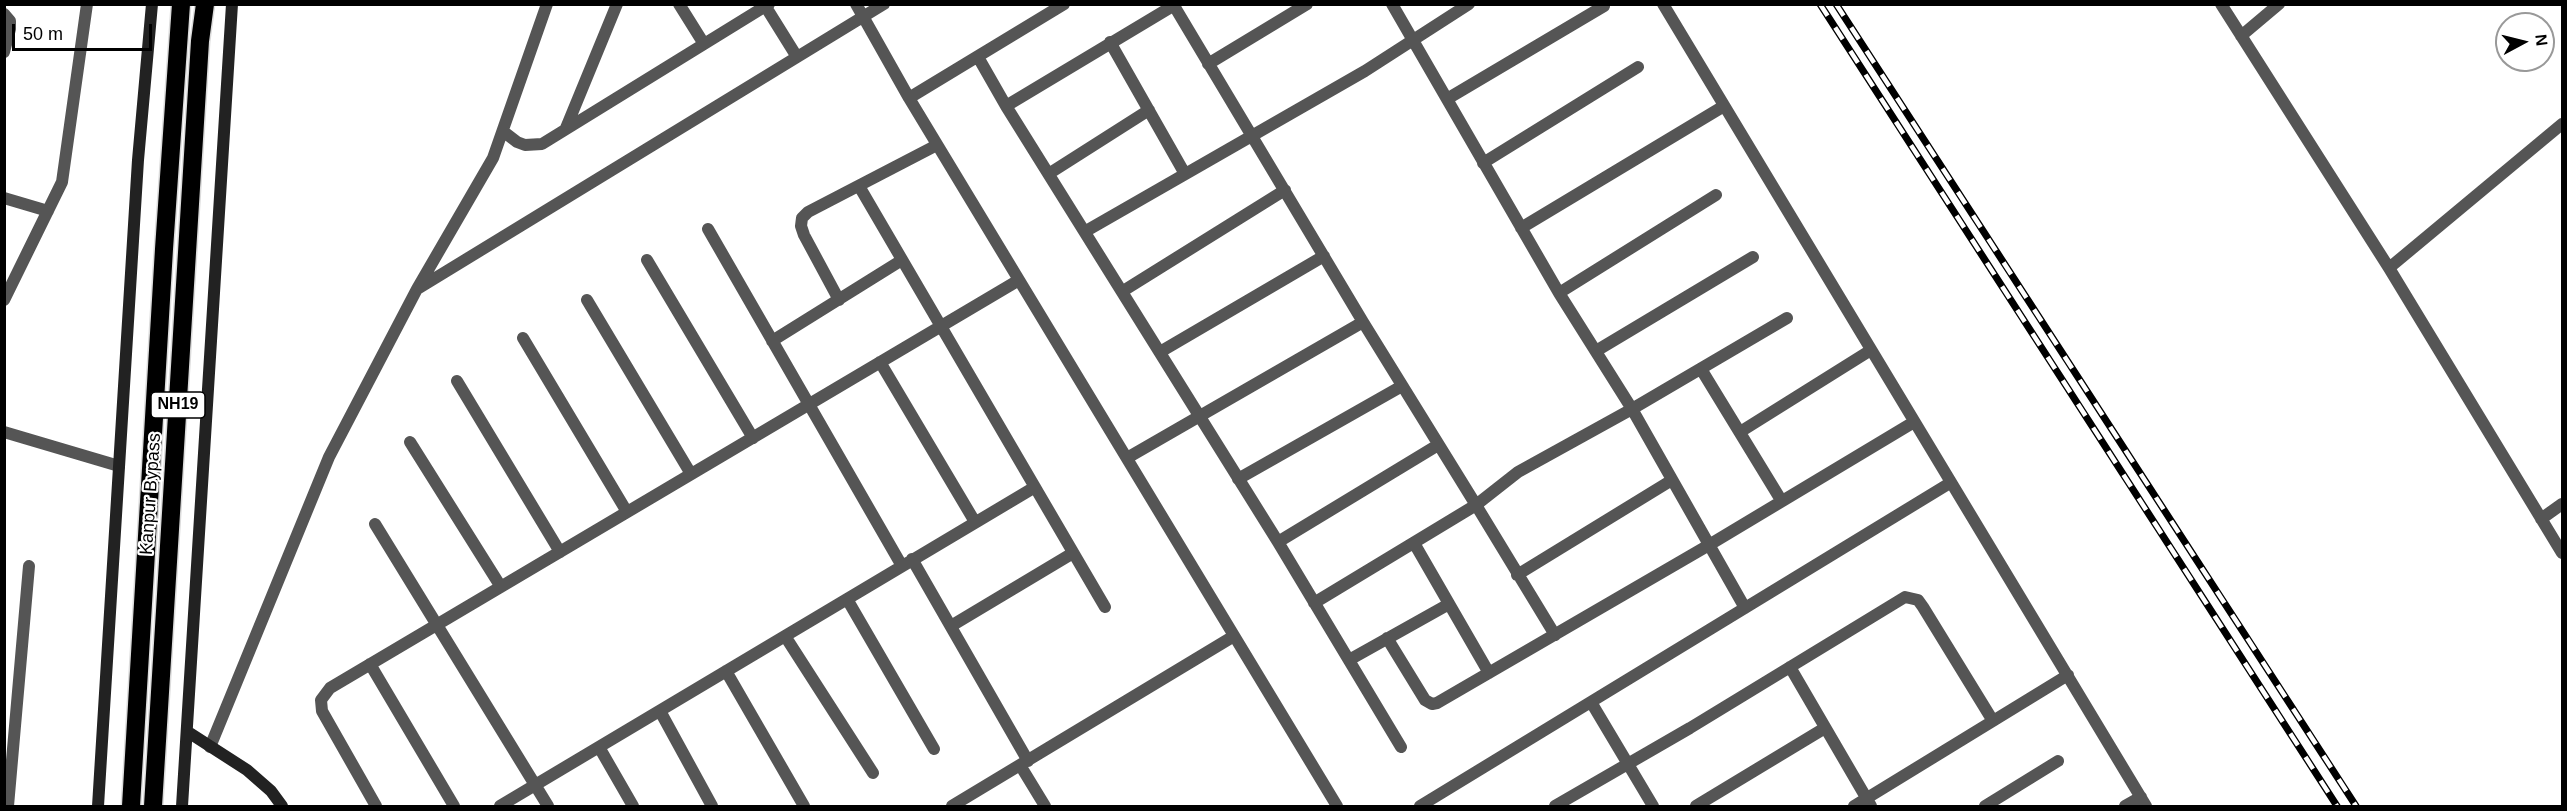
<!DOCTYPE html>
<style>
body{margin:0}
#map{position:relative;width:2567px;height:811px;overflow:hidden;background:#fff;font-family:Helvetica,sans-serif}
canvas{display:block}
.frame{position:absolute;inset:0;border:6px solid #000;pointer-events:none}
.north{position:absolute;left:2495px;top:12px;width:60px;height:60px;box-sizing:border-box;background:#fff;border:2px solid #999;border-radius:50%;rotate:83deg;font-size:16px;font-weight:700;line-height:24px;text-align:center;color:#000}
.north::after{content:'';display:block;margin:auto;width:21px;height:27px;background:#000;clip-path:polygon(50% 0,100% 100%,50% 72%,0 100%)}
.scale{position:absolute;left:12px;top:24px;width:140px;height:27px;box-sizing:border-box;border:3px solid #000;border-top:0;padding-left:8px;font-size:18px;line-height:21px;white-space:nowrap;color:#000;-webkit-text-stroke:4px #fff;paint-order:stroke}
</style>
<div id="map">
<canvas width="2567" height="811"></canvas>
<div class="frame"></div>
<div class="north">N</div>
<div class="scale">50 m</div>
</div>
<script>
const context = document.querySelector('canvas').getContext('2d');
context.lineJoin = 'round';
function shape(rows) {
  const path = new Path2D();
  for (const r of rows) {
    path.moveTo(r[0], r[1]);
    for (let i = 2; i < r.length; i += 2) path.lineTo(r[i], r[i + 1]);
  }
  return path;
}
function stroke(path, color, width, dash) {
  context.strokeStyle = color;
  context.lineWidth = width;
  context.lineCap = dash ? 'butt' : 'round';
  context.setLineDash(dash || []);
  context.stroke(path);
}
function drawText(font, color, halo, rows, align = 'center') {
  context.font = font + ' Helvetica,sans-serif';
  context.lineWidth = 4.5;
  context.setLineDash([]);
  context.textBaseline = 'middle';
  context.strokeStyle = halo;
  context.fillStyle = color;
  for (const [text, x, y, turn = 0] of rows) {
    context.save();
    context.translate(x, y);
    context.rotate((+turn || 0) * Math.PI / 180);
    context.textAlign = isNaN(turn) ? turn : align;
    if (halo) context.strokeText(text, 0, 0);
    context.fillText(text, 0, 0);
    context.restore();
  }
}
const highway = shape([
 [131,806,164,249,181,4],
 [153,806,200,41,205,4]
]);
stroke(highway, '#dbdbdb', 21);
stroke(shape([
 [679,4,704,44],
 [764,4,797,57],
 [856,4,909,98,1337,806],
 [1173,4,1363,322,1476,505,1518,472,1632,409,1745,608],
 [1176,4,1006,106,1278,542,1401,747],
 [1392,4,1559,293,1632,409,1787,318],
 [1663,4,2146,806],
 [2221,4,2389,268,2562,553],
 [4,14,10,21,10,29,4,52],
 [2241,36,2279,4],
 [1110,42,1185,174],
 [978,57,1006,106],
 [1208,64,1307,4],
 [909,98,1064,4],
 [1447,99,1604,6],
 [566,128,617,4],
 [504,132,517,142,525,145,542,144,769,4],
 [1483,163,1638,67],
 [1050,173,1149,110],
 [859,186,1105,607],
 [4,198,48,211],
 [1521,228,1724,106],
 [708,229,902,566],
 [1086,231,1365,71,1469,4],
 [647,260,753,438],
 [2389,268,2562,124],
 [419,288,884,4],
 [1123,291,1285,190],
 [1559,293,1716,195],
 [4,300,62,182,87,4],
 [587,300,691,474],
 [839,300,804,235,801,226,802,218,808,212,937,145],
 [523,338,627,512],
 [772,341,902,260],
 [1596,351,1753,257],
 [1160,352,1324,256],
 [880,362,975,522],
 [1701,369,1781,500],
 [457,381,560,552],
 [4,432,119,466],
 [1740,432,1871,350],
 [410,442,501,587],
 [1127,458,1363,322],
 [1238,479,1402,386],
 [2541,519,2562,504],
 [375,524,548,806],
 [1278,542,1438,445],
 [1414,543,1489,673],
 [912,559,1028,761],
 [1517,575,1672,480],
 [847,599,934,749],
 [1314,603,1476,505,1555,635],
 [951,626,1073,553],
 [785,636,873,773],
 [1387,638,1425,700,1432,704,1437,703,1709,545,1914,422],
 [1349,660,1449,604],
 [370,664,454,806],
 [1790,667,1871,806],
 [726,671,804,806],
 [1591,702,1653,806],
 [660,711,712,806],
 [210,747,329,457,417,289,493,158,547,4],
 [599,747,633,806],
 [1020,765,1045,806],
 [8,806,29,566],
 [376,806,322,711,321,700,330,688,1019,280],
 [500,806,1035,487],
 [952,806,1234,636],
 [1420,806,1950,483],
 [1555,806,1690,728,1905,597,1918,600,1923,607,1993,721],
 [1696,806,1825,728],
 [1854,806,2068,675],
 [1985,806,2058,761],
 [2125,806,2141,797]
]), '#555', 12);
stroke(shape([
 [188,732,247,770,271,791,282,806],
 [98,806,138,160,152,4],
 [182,806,232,4]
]), '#222', 12);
stroke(highway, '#000', 18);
const rail = shape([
 [1820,4,2337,806],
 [1836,4,2356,806]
]);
stroke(rail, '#000', 7);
stroke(rail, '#fff', 4.5, [14]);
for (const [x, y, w] of [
 [178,405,54]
]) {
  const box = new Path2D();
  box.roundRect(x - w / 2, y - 13, w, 26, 4.5);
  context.fillStyle = '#fff';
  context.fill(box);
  stroke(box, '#000', 1.5);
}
drawText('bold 16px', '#000', null, [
 ["NH19",178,405]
]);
drawText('18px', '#000', '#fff', [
 ["Kanpur Bypass",151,494,-86]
]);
</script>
